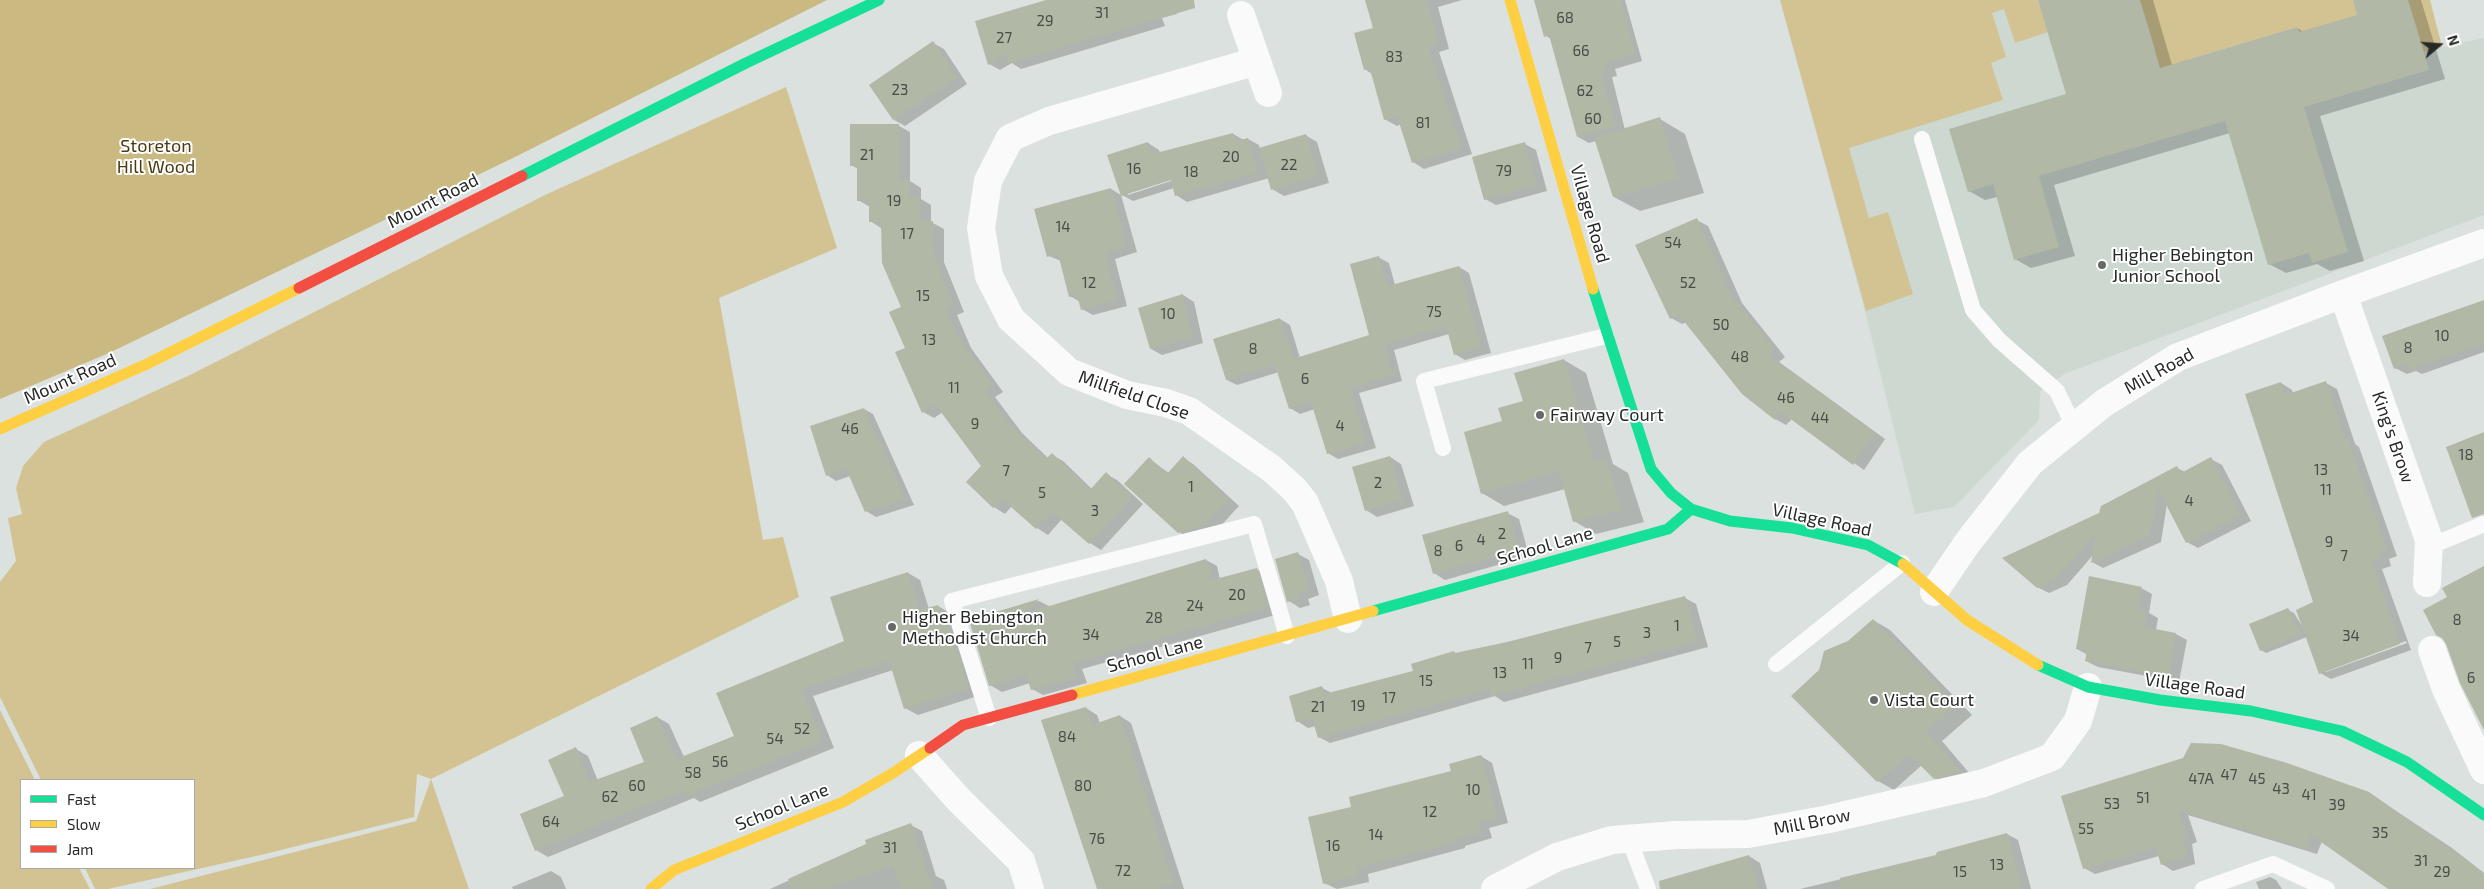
<!DOCTYPE html>
<style>
body{margin:0}
#map{position:relative;width:2484px;height:889px;overflow:hidden;background:#dbe1de;font-family:"Exo 2",sans-serif}
canvas{display:block}
.legend{position:absolute;left:20px;top:779px;width:175px;height:90px;box-sizing:border-box;background:#fff;border:1px solid #a8a9a9;margin:0;padding:6px 9px;list-style:none;font-size:15px;color:#262927}
.legend li{display:flex;align-items:center;gap:10px;height:25px}
.legend b{width:25px;border:1px solid #a8a9a9}
.north{position:absolute;left:2414px;top:20px;width:50px;height:50px;-webkit-text-stroke:4px #fff;paint-order:stroke;rotate:72deg;font-size:14px;font-weight:700;line-height:20px;text-align:center;color:#262927}
.north::after{content:'';display:block;margin:auto;width:18px;height:22px;background:#262927;clip-path:polygon(50% 0,100% 100%,50% 72%,0 100%)}
</style>
<div id="map">
<canvas width="2484" height="889"></canvas>
<ul class="legend">
<li><b style="height:6px;background:#16e098"></b>Fast</li>
<li><b style="height:6px;background:#ffcf43"></b>Slow</li>
<li><b style="height:6px;background:#f24e42"></b>Jam</li>
</ul>
<div class="north">N</div>
</div>
<script>
const context = document.querySelector('canvas').getContext('2d');
context.lineJoin = 'round';
function fillPath(path, color) {
  context.fillStyle = color;
  context.fill(path, 'evenodd');
}
function shape(rows) {
  const path = new Path2D();
  for (const r of rows) {
    path.moveTo(r[0], r[1]);
    for (let i = 2; i < r.length; i += 2) path.lineTo(r[i], r[i + 1]);
  }
  return path;
}
function stroke(path, color, width, dash) {
  context.strokeStyle = color;
  context.lineWidth = width;
  context.lineCap = dash ? 'butt' : 'round';
  context.setLineDash(dash || []);
  context.stroke(path);
}
function drawText(font, color, halo, rows, align = 'center') {
  context.font = font + ' "Exo 2",sans-serif';
  context.lineWidth = 4;
  context.setLineDash([]);
  context.textBaseline = 'middle';
  context.strokeStyle = halo;
  context.fillStyle = color;
  for (const [text, x, y, turn = 0] of rows) {
    context.save();
    context.translate(x, y);
    context.rotate((+turn || 0) * Math.PI / 180);
    context.textAlign = isNaN(turn) ? turn : align;
    if (halo) context.strokeText(text, 0, 0);
    context.fillText(text, 0, 0);
    context.restore();
  }
}
fillPath(shape([
 [1780,0,2430,0,2442,47,2484,38,2484,215,2064,374,2040,391,2039,420,1954,507,1915,514,1865,311]
]), '#ccd8d0');
fillPath(shape([
 [1780,0,2038,0,2048,32,2015,43,2004,9,1992,13,2006,57,1991,63,2003,100,1849,148,1869,218,1888,212,1913,294,1866,311],
 [2140,0,2353,0,2367,49,2299,32,2297,27,2190,59,2153,76,2110,63,2155,49],
 [2408,0,2430,0,2442,47,2424,52],
 [786,87,837,248,719,298,763,540,783,537,799,597,431,779,469,889,150,889,416,821,431,779,417,774,414,817,265,854,108,889,95,889,85,868,194,868,194,780,41,780,0,697,0,582,16,561,8,518,22,514,16,488,23,466,44,442,190,375,547,194],
 [0,710,35,780,21,780,21,868,79,868,90,889,0,889]
]), '#d3c393');
fillPath(shape([
 [0,0,827,0,515,157,109,353,0,399]
]), '#cbb982');
fillPath(shape([
 [1050,0,1180,0,1174,2,1177,14,1162,18,1165,26,1021,69,1012,63,1000,70,989,64],
 [1371,0,1462,0,1438,7,1449,49,1439,52,1472,154,1424,169,1413,162,1401,124,1397,126,1386,120,1372,74,1366,70,1375,29],
 [1536,0,1625,0,1642,61,1615,69,1617,76,1612,77,1625,130,1660,119,1685,134,1704,193,1640,211,1614,197,1596,141,1589,143,1578,137,1551,39,1546,36],
 [2040,0,2153,0,2172,65,2297,28,2304,32,2359,16,2354,0,2421,0,2445,79,2320,116,2364,261,2330,271,2317,264,2286,273,2269,264,2230,133,2054,185,2075,256,2031,268,2015,259,1997,197,1985,200,1969,191,2068,95],
 [933,43,944,49,967,84,905,126,894,120],
 [899,126,910,132,910,181,921,188,921,199,931,205,931,222,944,229,944,262,964,312,957,315,971,348,1003,392,995,397,1022,433,1048,458,1052,455,1063,461,1092,489,1106,474,1117,480,1143,504,1101,550,1090,543,1062,519,1048,535,1037,528,1012,506,1005,514,994,507,982,466,943,412,934,418,923,412,906,348,902,308,881,228,870,221,870,207,858,200,858,169,851,165],
 [1233,134,1244,140,1248,139,1259,145,1260,149,1305,135,1317,142,1329,183,1284,196,1272,189,1269,178,1187,202,1176,195,1174,188,1133,201,1122,195,1148,143,1159,150,1160,153],
 [1176,177,1177,179,1128,195,1128,192],
 [1525,144,1536,150,1547,191,1496,205,1485,199],
 [1111,189,1121,195,1137,252,1115,259,1127,306,1093,315,1082,309,1080,302,1070,296,1061,261,1049,256],
 [1697,220,1708,226,1742,303,1785,357,1779,362,1885,439,1864,470,1792,419,1786,425,1775,419,1687,322,1682,324,1671,318],
 [1378,257,1389,263,1395,285,1459,267,1469,273,1491,353,1465,360,1455,354,1449,334,1394,350,1402,381,1359,393,1376,448,1338,459,1328,453,1315,409,1300,414,1290,408,1279,372,1237,385,1227,380,1280,319,1290,325,1300,358,1371,336],
 [1183,295,1194,302,1203,343,1162,355,1151,349],
 [2484,300,2484,352,2422,374,2416,371,2407,374,2395,368],
 [1564,360,1586,373,1613,464,1628,473,1644,522,1596,534,1574,521,1565,489,1504,506,1482,493,1504,422],
 [2281,383,2292,390,2293,394,2326,383,2337,389,2355,444,2359,447,2397,556,2389,559,2391,566,2382,569,2411,650,2331,679,2320,673,2307,637,2266,653,2261,650,2288,610,2294,613,2304,629,2314,603],
 [2406,641,2407,643,2326,672,2326,670],
 [864,409,873,414,914,505,876,517,866,511,850,476,836,481,827,475],
 [1390,457,1401,464,1414,506,1377,517,1366,510],
 [1183,458,1193,464,1239,506,1215,532,1189,538,1179,532,1149,459,1169,473],
 [2211,459,2222,465,2251,521,2198,548,2187,542,2167,504,2161,542,2103,568,2092,562,2094,554,2067,585,2049,593,2037,587,2101,514,2177,468,2185,472],
 [1507,513,1519,519,1529,556,1445,580,1434,573],
 [1298,554,1309,560,1319,595,1308,599,1310,605,1300,608,1289,601],
 [1206,560,1217,566,1220,579,1256,569,1268,576,1279,614,1082,669,1087,683,1043,695,1032,689,1030,683,1002,692,990,685,970,621,1039,601,1051,607],
 [908,573,920,580,929,609,938,606,950,613,981,695,918,715,905,708,893,670,813,696,834,748,700,802,694,798,548,857,536,850,565,796,576,749,588,756,598,781,645,762,657,717,669,724,684,757,735,736,846,642],
 [2141,588,2152,594,2149,613,2158,618,2156,630,2176,634,2187,640,2179,682,2098,667,2086,661,2088,655,2077,649],
 [1685,598,1696,604,1708,647,1504,702,1495,696,1330,743,1319,737,1316,726,1308,728,1297,721,1322,688,1332,693,1414,671,1454,652,1457,654,1507,643],
 [1873,620,1890,630,1972,715,1942,741,1976,781,1952,787,1935,778,1922,765,1894,790,1878,781,1821,671],
 [1086,708,1097,715,1100,723,1120,716,1131,723,1184,889,1098,889],
 [1481,756,1492,763,1508,823,1489,828,1492,838,1465,846,1465,848,1368,874,1369,882,1337,889,1324,883,1353,808,1452,772],
 [2369,793,2452,848,2484,873,2484,889,2408,889,2322,841,2317,854,2188,815,2197,842,2192,844,2195,864,2173,871,2162,864,2159,856,2095,874,2084,868,2063,797],
 [911,825,922,831,936,876,944,880,947,889,770,889],
 [2007,834,2018,840,2031,889,1800,889,1937,856],
 [1749,856,1760,863,1767,889,1692,889],
 [551,871,561,877,566,889,513,889,512,887],
 [2270,877,2276,880,2282,889,2259,889,2256,882]
]), '#0003');
fillPath(shape([
 [1046,0,1194,0,1195,8,1009,63,1006,54,988,65,975,21],
 [1365,0,1427,0,1438,43,1428,46,1461,148,1412,163,1397,116,1384,120,1370,69,1364,70,1354,33,1373,28],
 [1534,0,1621,0,1635,54,1605,63,1606,70,1601,71,1616,127,1577,137,1549,35,1544,37],
 [2038,0,2140,0,2160,68,2297,27,2299,32,2357,15,2353,0,2408,0,2429,70,2304,107,2348,252,2312,263,2309,253,2268,265,2225,121,2039,176,2059,247,2014,260,1993,184,1968,192,1949,129,2066,94],
 [933,41,957,78,893,120,869,85],
 [1660,117,1679,179,1613,197,1594,138],
 [850,124,899,124,899,180,910,180,910,197,920,197,920,221,933,221,934,255,954,306,946,309,960,340,993,385,985,391,1011,425,1046,459,1052,453,1090,490,1106,472,1132,497,1089,544,1052,512,1036,529,1002,499,993,508,966,482,981,466,935,404,922,413,895,352,905,348,889,312,901,307,882,263,881,222,869,222,869,201,857,201,857,166,850,166],
 [1233,133,1236,141,1248,138,1258,173,1175,196,1171,180,1121,196,1107,155,1148,142,1152,154],
 [1306,134,1318,176,1271,190,1259,148],
 [1525,142,1537,185,1484,200,1472,157],
 [1111,188,1127,246,1105,253,1117,300,1081,310,1077,295,1069,297,1058,254,1047,257,1034,209],
 [1697,218,1731,295,1775,350,1769,355,1875,432,1853,465,1781,412,1775,420,1742,394,1679,315,1670,319,1635,245],
 [1379,256,1388,286,1459,266,1481,347,1454,355,1446,326,1384,345,1393,375,1350,388,1366,443,1327,454,1311,402,1289,409,1275,365,1226,380,1213,339,1280,318,1293,359,1369,335,1350,264],
 [1183,294,1192,337,1150,349,1138,308],
 [2484,300,2484,344,2409,369,2407,364,2394,369,2382,336],
 [1564,359,1594,462,1606,458,1622,510,1573,522,1559,471,1481,494,1464,432,1502,421,1498,408,1523,401,1514,373],
 [2326,381,2345,440,2348,439,2387,550,2378,553,2381,560,2372,563,2400,644,2319,674,2296,610,2313,602,2245,394,2281,382,2285,395],
 [864,408,906,500,865,512,846,469,826,476,810,426],
 [2484,432,2484,514,2472,518,2446,447],
 [1183,456,1229,499,1204,526,1178,533,1124,484,1149,457,1167,474],
 [1390,456,1403,500,1365,511,1352,467],
 [2211,457,2241,515,2186,543,2158,489,2150,535,2091,563,2096,533,2056,579,2037,588,2002,558,2099,513,2101,506,2177,466,2181,473],
 [1508,511,1518,550,1433,574,1422,535],
 [1298,552,1309,589,1297,593,1299,599,1287,602,1275,559],
 [1206,559,1212,580,1257,568,1268,608,1072,663,1076,677,1031,690,1026,675,989,686,969,620,1039,599,1026,613],
 [2484,566,2484,730,2460,683,2446,644,2442,638,2436,635,2423,610,2447,597,2442,588],
 [908,572,920,610,938,605,945,627,949,626,969,688,904,709,889,661,802,689,822,741,687,796,685,790,631,811,535,851,520,814,564,796,548,760,576,747,590,782,644,762,630,728,657,716,676,759,734,736,716,693,844,641,830,597],
 [2089,576,2142,587,2138,609,2147,611,2144,627,2176,633,2168,677,2085,661,2087,651,2076,649],
 [1685,596,1698,641,1491,696,1489,689,1318,738,1312,718,1296,722,1289,696,1322,686,1324,694,1367,683,1413,671,1411,664,1454,651,1455,653,1507,642],
 [2288,608,2302,634,2260,651,2249,624],
 [1873,619,1956,705,1927,731,1961,772,1934,779,1909,754,1877,782,1791,696,1819,670,1824,651,1848,641],
 [1086,707,1092,725,1120,715,1173,883,1155,889,1097,889,1041,720],
 [2191,743,2221,744,2287,763,2369,792,2484,873,2484,889,2388,889,2311,835,2306,849,2178,810,2187,836,2182,838,2187,856,2161,865,2156,848,2083,869,2061,796,2183,758],
 [1481,755,1498,817,1478,822,1481,832,1454,840,1455,842,1357,868,1359,876,1323,884,1308,817,1351,807,1349,797,1451,771,1449,764],
 [911,823,933,889,901,889,893,865,826,889,792,889,788,879,866,844,865,840],
 [2007,833,2022,889,1841,889,1840,878,1936,855,1937,852],
 [1749,855,1759,889,1660,889,1659,881]
]), '#b1b8a6');
stroke(shape([
 [1922,139,1973,310,1999,340,2057,391,2074,427],
 [1443,448,1424,381,1606,336],
 [2428,547,2484,524],
 [1776,664,1902,563],
 [989,718,952,601,1254,524,1287,636],
 [1629,839,1648,889],
 [2203,889,2273,864,2327,889]
]), '#fafafa', 16);
stroke(shape([
 [1241,15,1268,93],
 [1257,61,1049,121,1010,138,988,181,981,228,989,276,1011,319,1069,372,1127,395,1166,403,1189,411,1272,469,1294,489,1305,503,1339,581,1348,619],
 [2343,294,2429,540,2427,583],
 [1934,592,1968,542,2030,463,2104,403,2178,357,2343,294,2484,243],
 [2432,650,2446,689,2484,770],
 [919,755,959,800,1021,861,1030,889],
 [1495,889,1557,857,1612,840,1677,835,1748,834,1829,819,1984,783,2052,757,2078,721,2088,687]
]), '#fafafa', 28);
stroke(shape([
 [522,176,746,63,879,0],
 [1593,289,1651,469,1671,493,1691,509,1730,521,1792,528,1868,545,1903,564],
 [1373,611,1668,529,1691,509],
 [2038,665,2088,687,2160,700,2251,711,2342,731,2407,762,2484,815]
]), '#16e098', 11);
stroke(shape([
 [1510,0,1593,289],
 [0,429,147,364,299,288],
 [1903,564,1967,620,2038,665],
 [1072,695,1373,611],
 [651,889,674,870,843,802,893,773,930,748]
]), '#ffcf43', 11);
stroke(shape([
 [299,288,522,176],
 [930,748,963,725,1072,695]
]), '#f24e42', 11);
for (const [x, y, r, color] of [
 [2102,265,5,"#656967"],
 [1540,415,5,"#656967"],
 [892,627,5,"#656967"],
 [1874,700,5,"#656967"]
]) {
  const dot = new Path2D();
  dot.arc(x, y, r, 0, 2 * Math.PI);
  context.fillStyle = color;
  context.fill(dot);
  stroke(dot, '#fff', 2);
}
drawText('15px', '#494d47', null, [
 ["31",1102,13],
 ["68",1565,18],
 ["29",1045,21],
 ["27",1004,38],
 ["66",1581,51],
 ["83",1394,57],
 ["23",900,90],
 ["62",1585,91],
 ["60",1593,119],
 ["81",1423,123],
 ["21",867,155],
 ["20",1231,157],
 ["22",1289,165],
 ["16",1134,169],
 ["79",1504,171],
 ["18",1191,172],
 ["19",894,201],
 ["14",1063,227],
 ["17",907,234],
 ["54",1673,243],
 ["12",1089,283],
 ["52",1688,283],
 ["15",923,296],
 ["75",1434,312],
 ["10",1168,314],
 ["50",1721,325],
 ["10",2442,336],
 ["13",929,340],
 ["8",2408,348],
 ["8",1253,349],
 ["48",1740,357],
 ["6",1305,379],
 ["11",954,388],
 ["46",1786,398],
 ["44",1820,418],
 ["9",975,424],
 ["4",1340,426],
 ["46",850,429],
 ["18",2466,455],
 ["13",2321,470],
 ["7",1006,471],
 ["2",1378,483],
 ["1",1191,487],
 ["11",2326,490],
 ["5",1042,493],
 ["4",2189,501],
 ["3",1095,511],
 ["2",1502,534],
 ["4",1481,540],
 ["9",2329,542],
 ["6",1459,546],
 ["8",1438,551],
 ["7",2344,556],
 ["20",1237,595],
 ["24",1195,606],
 ["28",1154,618],
 ["8",2457,620],
 ["1",1677,626],
 ["3",1647,633],
 ["34",1091,635],
 ["34",2351,636],
 ["5",1617,642],
 ["7",1588,648],
 ["9",1558,658],
 ["11",1528,664],
 ["13",1500,673],
 ["6",2471,678],
 ["15",1426,681],
 ["17",1389,698],
 ["19",1358,706],
 ["21",1318,707],
 ["52",802,729],
 ["84",1067,737],
 ["54",775,739],
 ["56",720,762],
 ["58",693,773],
 ["47",2229,775],
 ["47A",2201,779],
 ["45",2257,779],
 ["60",637,786],
 ["80",1083,786],
 ["43",2281,789],
 ["10",1473,790],
 ["41",2309,795],
 ["62",610,797],
 ["51",2143,798],
 ["53",2112,804],
 ["39",2337,805],
 ["12",1430,812],
 ["64",551,822],
 ["55",2086,829],
 ["35",2380,833],
 ["14",1376,835],
 ["76",1097,839],
 ["16",1333,846],
 ["31",890,848],
 ["31",2421,861],
 ["13",1997,865],
 ["72",1123,871],
 ["15",1960,872],
 ["29",2442,872]
]);
drawText('18px', '#4b3b12', '#fff', [
 ["Storeton",156,146],
 ["Hill Wood",156,167]
]);
drawText('18px', '#262927', '#fff', [
 ["Mount Road",433,201,-27],
 ["Village Road",1590,214,74],
 ["Mill Road",2159,371,-29],
 ["Mount Road",70,379,-24],
 ["Millfield Close",1134,395,19],
 ["King's Brow",2393,437,71],
 ["Village Road",1822,520,12],
 ["School Lane",1545,546,-16],
 ["School Lane",1155,654,-15],
 ["Village Road",2195,686,8],
 ["School Lane",782,807,-22],
 ["Mill Brow",1812,822,-11]
]);
drawText('18px', '#262927', '#fff', [
 ["Higher Bebington",2112,255],
 ["Junior School",2112,276],
 ["Fairway Court",1550,415],
 ["Higher Bebington",902,617],
 ["Methodist Church",902,638],
 ["Vista Court",1884,700]
], 'left');
</script>
